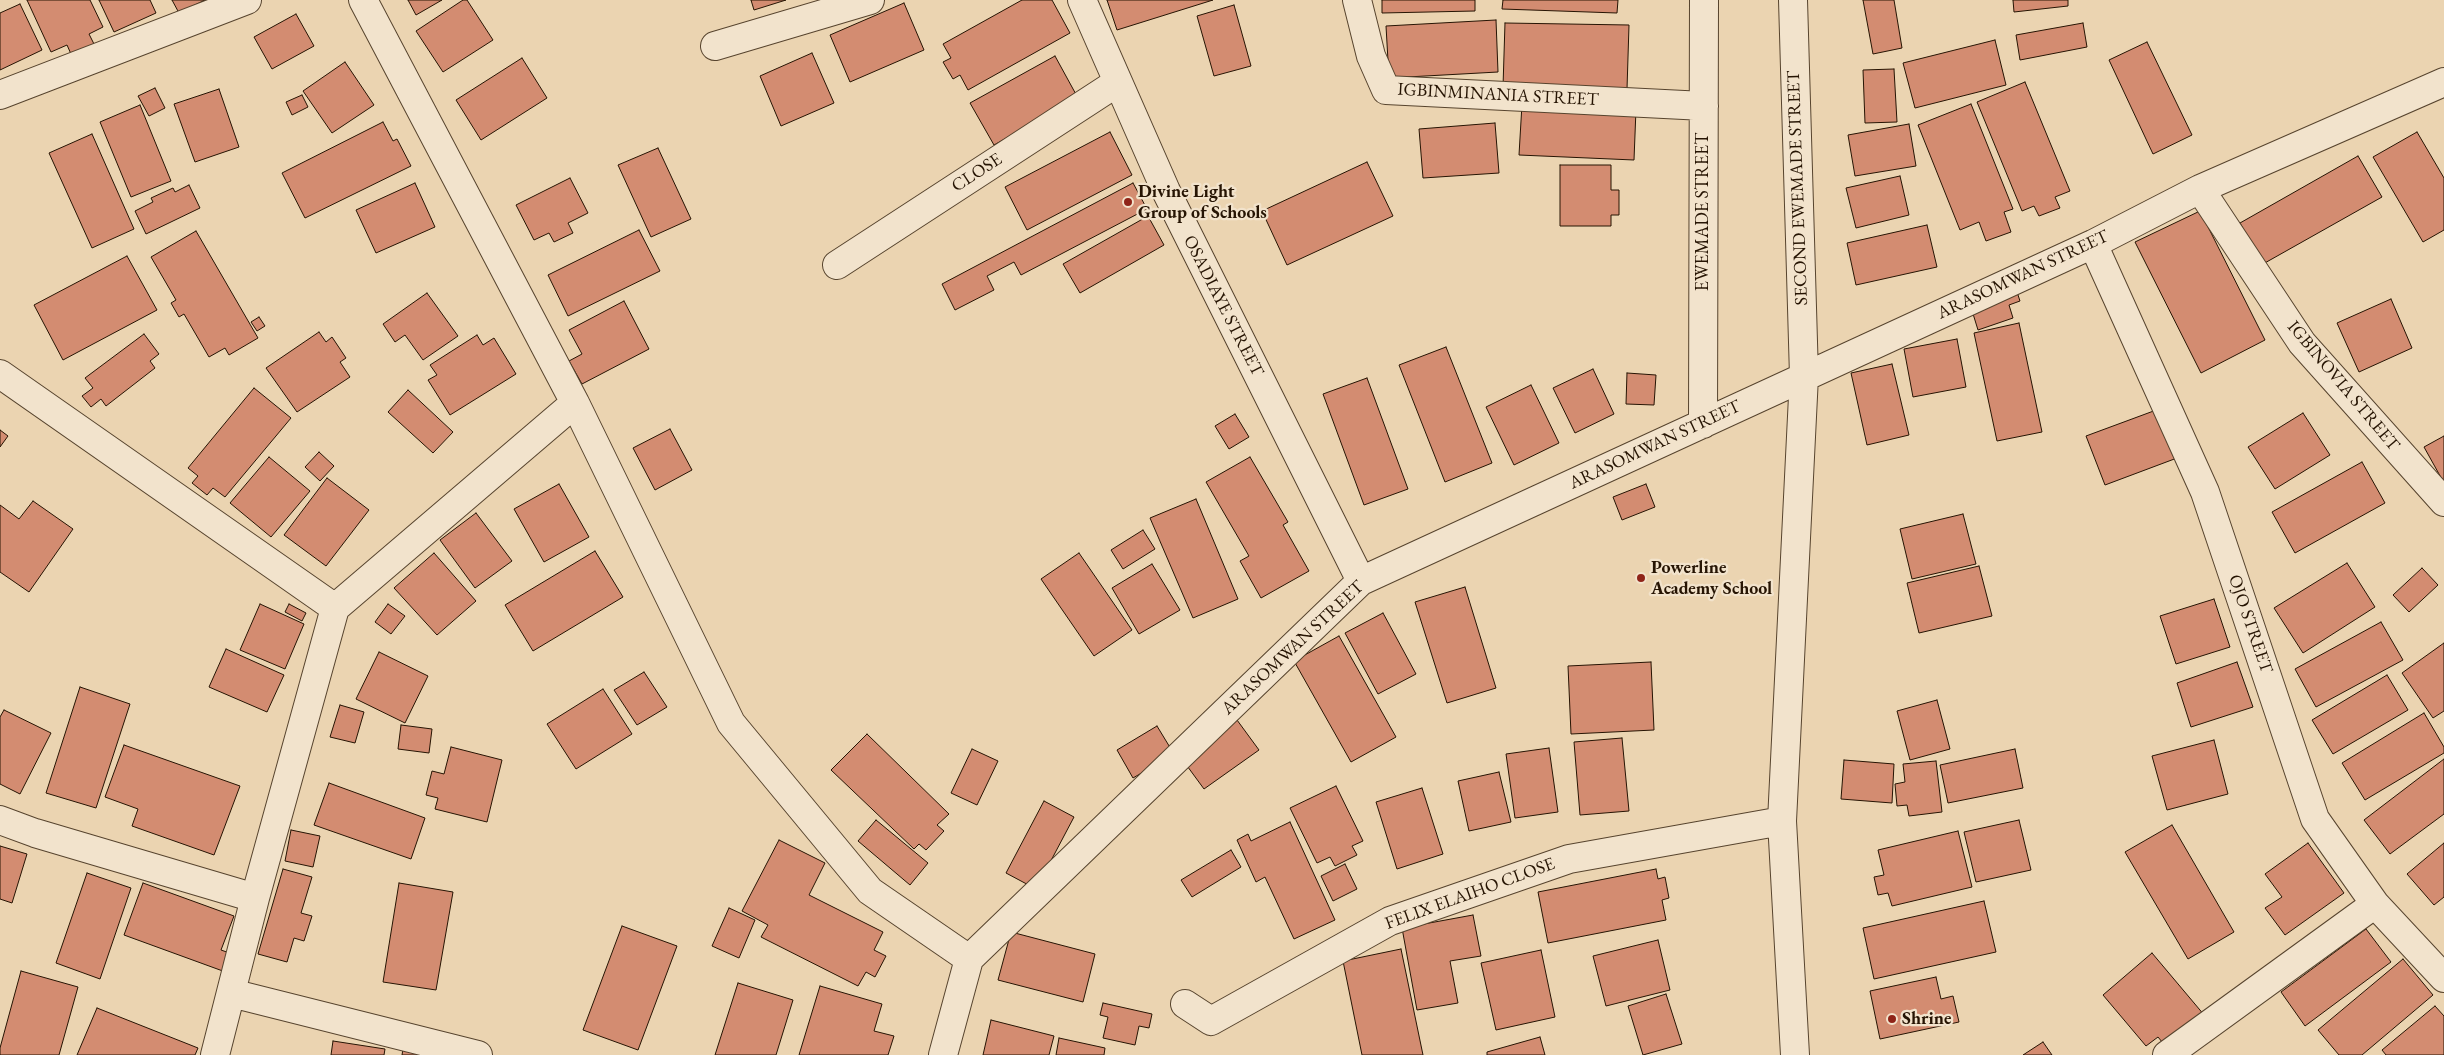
<!DOCTYPE html>
<style>
body{margin:0}
canvas{display:block;background:#ebd4b1}
</style>
<canvas width="2444" height="1055"></canvas>
<script>
const context = document.querySelector('canvas').getContext('2d');
context.lineJoin = 'round';
function fillPath(path, color) {
  context.fillStyle = color;
  context.fill(path, 'evenodd');
}
function shape(rows) {
  const path = new Path2D();
  for (const r of rows) {
    path.moveTo(r[0], r[1]);
    for (let i = 2; i < r.length; i += 2) path.lineTo(r[i], r[i + 1]);
  }
  return path;
}
function stroke(path, color, width, dash) {
  context.strokeStyle = color;
  context.lineWidth = width;
  context.lineCap = dash ? 'butt' : 'round';
  context.setLineDash(dash || []);
  context.stroke(path);
}
function drawText(font, color, halo, rows, align = 'center') {
  context.font = font + ' "EB Garamond",serif';
  context.lineWidth = 4.5;
  context.setLineDash([]);
  context.textBaseline = 'middle';
  context.strokeStyle = halo;
  context.fillStyle = color;
  for (const [text, x, y, turn = 0] of rows) {
    context.save();
    context.translate(x, y);
    context.rotate((+turn || 0) * Math.PI / 180);
    context.textAlign = isNaN(turn) ? turn : align;
    if (halo) context.strokeText(text, 0, 0);
    context.fillText(text, 0, 0);
    context.restore();
  }
}
const building = shape([
 [27,0,90,0,103,27,89,34,94,44,71,54,67,45,51,52,27,0],
 [99,0,150,0,156,13,114,32,99,0],
 [172,0,205,0,179,13,172,0],
 [408,0,442,0,416,15,408,0],
 [463,0,467,0,493,40,443,72,416,31,463,0],
 [751,0,786,0,754,10,751,0],
 [1022,0,1052,0,1070,33,968,90,960,75,953,79,943,62,951,58,943,44,1022,0],
 [1107,0,1213,0,1117,30,1107,0],
 [1382,0,1475,0,1475,11,1382,13,1382,0],
 [1503,0,1618,0,1617,13,1502,9,1503,0],
 [1863,0,1894,0,1902,48,1873,54,1863,0],
 [2013,0,2068,0,2068,6,2014,12,2013,0],
 [904,3,924,50,850,82,830,35,904,3],
 [20,4,42,50,0,70,0,13,20,4],
 [1234,5,1251,66,1214,76,1197,16,1234,5],
 [296,14,314,46,272,69,254,37,296,14],
 [1496,20,1498,72,1389,78,1386,26,1496,20],
 [1505,23,1629,25,1627,89,1503,87,1505,23],
 [2083,23,2087,47,2020,60,2016,35,2083,23],
 [1995,40,2006,85,1915,108,1903,63,1995,40],
 [2147,42,2192,135,2153,154,2109,60,2147,42],
 [812,53,834,103,781,126,760,76,812,53],
 [1055,56,1078,98,994,145,970,103,1055,56],
 [522,58,547,98,481,140,456,100,522,58],
 [345,62,374,105,332,133,303,91,345,62],
 [1894,69,1897,122,1865,123,1863,70,1894,69],
 [2025,82,2070,191,2055,197,2060,208,2039,216,2034,206,2022,211,1977,102,2025,82],
 [155,88,165,108,149,116,138,96,155,88],
 [219,89,239,147,195,162,174,104,219,89],
 [302,95,308,107,292,115,286,102,302,95],
 [1522,104,1636,109,1634,160,1519,155,1522,104],
 [1971,104,2013,209,2004,212,2011,232,1986,241,1979,222,1960,230,1918,125,1971,104],
 [140,105,171,181,131,197,100,122,140,105],
 [383,122,393,141,397,139,411,166,305,218,282,173,383,122],
 [1495,123,1499,173,1423,178,1419,129,1495,123],
 [1909,124,1916,166,1855,176,1848,135,1909,124],
 [1110,132,1132,175,1027,230,1005,187,1110,132],
 [2417,132,2444,178,2444,230,2423,242,2373,157,2417,132],
 [92,134,134,229,92,248,49,153,92,134],
 [658,148,691,219,651,237,618,165,658,148],
 [2358,156,2382,197,2263,264,2240,223,2358,156],
 [1367,162,1393,216,1287,265,1262,211,1367,162],
 [1560,165,1611,165,1611,190,1619,190,1619,215,1611,215,1611,226,1560,226,1560,165],
 [1900,176,1909,215,1856,228,1846,188,1900,176],
 [570,178,588,213,568,223,573,233,554,242,549,233,534,240,516,205,570,178],
 [415,183,435,227,376,253,356,210,415,183],
 [1133,183,1147,209,1021,275,1014,262,987,276,994,290,955,310,942,284,1133,183],
 [189,185,200,208,146,234,135,211,153,202,151,198,173,188,175,192,189,185],
 [2200,211,2265,340,2201,373,2135,242,2200,211],
 [1148,216,1164,245,1080,293,1063,264,1148,216],
 [1927,225,1937,267,1856,285,1847,243,1927,225],
 [639,230,660,271,568,316,548,275,639,230],
 [196,231,258,338,229,355,225,348,209,357,184,314,179,317,171,303,176,300,151,257,196,231],
 [127,256,157,310,63,360,34,305,127,256],
 [2016,289,2020,301,2009,305,2013,318,1978,330,1970,304,2016,289],
 [427,293,458,336,423,360,405,335,395,342,383,324,427,293],
 [2391,299,2412,348,2359,372,2337,323,2391,299],
 [624,301,649,349,582,384,569,361,582,354,569,330,624,301],
 [259,317,265,326,257,331,251,322,259,317],
 [2019,323,2042,432,1997,441,1974,333,2019,323],
 [319,332,326,342,332,337,346,358,340,362,350,377,297,412,266,368,319,332],
 [144,334,159,354,150,361,155,368,106,406,101,399,91,407,82,396,93,388,85,378,144,334],
 [477,335,483,345,494,338,516,374,450,415,428,380,437,375,430,365,477,335],
 [1957,339,1966,387,1913,397,1904,349,1957,339],
 [1446,347,1492,463,1445,482,1399,365,1446,347],
 [1892,364,1909,435,1867,445,1851,373,1892,364],
 [1593,369,1614,414,1575,433,1553,388,1593,369],
 [1627,373,1656,375,1654,405,1626,404,1627,373],
 [1367,378,1408,489,1364,505,1323,394,1367,378],
 [1531,385,1559,443,1514,465,1486,407,1531,385],
 [254,388,291,418,225,497,213,488,207,495,192,483,198,476,188,468,254,388],
 [408,390,453,432,433,453,388,412,408,390],
 [2159,409,2177,458,2105,485,2086,436,2159,409],
 [2303,413,2330,455,2275,489,2248,447,2303,413],
 [1235,414,1249,437,1229,449,1215,426,1235,414],
 [670,429,692,470,655,490,633,448,670,429],
 [0,430,8,436,0,447,0,430],
 [2444,436,2444,483,2424,447,2444,436],
 [319,452,334,466,320,481,305,467,319,452],
 [269,457,310,491,271,537,230,503,269,457],
 [1250,457,1288,522,1283,525,1309,571,1261,598,1240,561,1249,556,1206,482,1250,457],
 [2362,462,2385,503,2295,553,2272,512,2362,462],
 [327,478,369,510,326,566,284,535,327,478],
 [559,484,589,537,544,562,514,509,559,484],
 [1646,484,1655,507,1622,520,1613,497,1646,484],
 [1196,499,1238,599,1193,618,1150,518,1196,499],
 [33,501,73,529,29,592,0,572,0,505,19,519,33,501],
 [476,513,512,561,475,588,440,540,476,513],
 [1963,514,1976,564,1912,579,1900,529,1963,514],
 [1143,530,1155,549,1123,569,1111,550,1143,530],
 [595,551,623,597,533,651,505,605,595,551],
 [434,553,476,601,437,635,394,588,434,553],
 [1079,553,1132,630,1094,656,1041,579,1079,553],
 [2347,563,2375,607,2303,653,2274,608,2347,563],
 [1152,564,1180,610,1139,634,1112,588,1152,564],
 [1979,566,1992,616,1919,633,1907,583,1979,566],
 [2422,568,2438,585,2409,612,2393,595,2422,568],
 [1465,587,1496,688,1447,703,1415,602,1465,587],
 [2214,599,2230,647,2176,664,2160,616,2214,599],
 [260,604,304,624,285,669,240,650,260,604],
 [289,604,306,613,302,621,285,612,289,604],
 [388,604,405,616,391,634,375,622,388,604],
 [1383,613,1416,674,1378,694,1345,633,1383,613],
 [2381,622,2403,660,2316,707,2295,669,2381,622],
 [1339,636,1396,737,1351,762,1294,661,1339,636],
 [2444,643,2444,711,2433,718,2402,673,2444,643],
 [226,649,284,675,267,712,209,687,226,649],
 [379,652,428,676,405,723,356,699,379,652],
 [1651,662,1654,730,1571,734,1568,666,1651,662],
 [2237,662,2253,707,2191,727,2177,683,2237,662],
 [644,672,667,707,637,725,614,690,644,672],
 [2387,675,2408,710,2333,754,2312,720,2387,675],
 [80,687,130,704,96,808,46,793,80,687],
 [603,689,632,734,576,769,547,724,603,689],
 [1937,700,1950,749,1910,760,1897,711,1937,700],
 [340,705,364,712,355,743,330,737,340,705],
 [4,710,51,733,20,794,0,784,0,717,4,710],
 [2424,713,2444,747,2444,753,2365,800,2342,763,2424,713],
 [1237,720,1259,750,1204,789,1182,759,1237,720],
 [401,725,432,729,429,753,398,749,401,725],
 [1157,726,1174,754,1133,778,1117,750,1157,726],
 [867,734,949,814,937,825,944,831,926,850,919,844,914,849,831,770,867,734],
 [1622,738,1629,811,1580,815,1574,742,1622,738],
 [2214,740,2228,794,2167,810,2152,756,2214,740],
 [124,745,240,786,214,855,132,826,138,809,105,797,124,745],
 [451,747,502,760,487,822,435,809,438,798,426,795,432,771,444,774,451,747],
 [1549,748,1558,812,1515,818,1506,754,1549,748],
 [972,749,998,761,977,805,951,793,972,749],
 [2015,749,2023,788,1948,803,1940,765,2015,749],
 [2444,759,2444,814,2390,854,2364,820,2444,759],
 [1844,760,1894,764,1892,803,1841,799,1844,760],
 [1936,761,1942,812,1909,816,1907,805,1897,806,1895,784,1905,782,1903,764,1936,761],
 [1499,772,1511,822,1469,831,1458,781,1499,772],
 [329,783,425,818,411,859,314,825,329,783],
 [1336,786,1363,841,1352,846,1357,855,1335,866,1330,857,1317,863,1290,808,1336,786],
 [1422,788,1443,854,1397,869,1376,802,1422,788],
 [1044,801,1074,817,1036,889,1006,873,1044,801],
 [876,820,928,863,910,885,858,841,876,820],
 [2019,820,2031,870,1976,882,1964,832,2019,820],
 [1290,822,1335,920,1294,939,1265,877,1256,882,1237,840,1248,834,1251,841,1290,822],
 [2172,825,2234,932,2188,959,2125,852,2172,825],
 [291,830,320,836,313,867,285,861,291,830],
 [1958,831,1972,887,1892,906,1888,893,1878,895,1874,877,1884,875,1878,850,1958,831],
 [779,840,825,863,809,895,883,932,874,950,886,956,875,977,866,972,858,986,761,937,768,925,742,911,779,840],
 [2308,843,2344,893,2285,935,2265,908,2282,897,2265,874,2308,843],
 [2444,843,2444,897,2434,905,2407,874,2444,843],
 [0,846,27,854,12,903,0,899,0,846],
 [1231,850,1241,867,1192,897,1181,880,1231,850],
 [1345,864,1357,889,1333,901,1321,876,1345,864],
 [283,869,312,877,301,913,312,916,304,941,294,938,287,962,258,954,283,869],
 [1656,869,1658,879,1665,877,1669,898,1662,900,1666,920,1548,943,1538,892,1656,869],
 [87,873,131,888,100,979,56,963,87,873],
 [143,883,234,916,221,950,238,956,231,974,124,935,143,883],
 [399,883,453,892,436,990,383,982,399,883],
 [1984,901,1996,952,1874,979,1863,928,1984,901],
 [729,908,755,920,739,958,712,946,729,908],
 [1473,915,1481,956,1450,961,1458,1003,1417,1010,1402,928,1473,915],
 [622,926,677,946,638,1050,583,1030,622,926],
 [2366,929,2391,962,2305,1026,2281,992,2366,929],
 [1011,932,1095,954,1083,1002,998,980,1011,932],
 [1658,940,1670,990,1606,1006,1593,956,1658,940],
 [1401,949,1423,1055,1362,1055,1343,961,1401,949],
 [1541,950,1555,1017,1496,1030,1481,963,1541,950],
 [2152,953,2205,1016,2167,1048,2158,1037,2146,1046,2103,995,2152,953],
 [2403,959,2433,995,2362,1055,2339,1055,2318,1030,2403,959],
 [21,971,78,987,59,1055,0,1055,0,1048,21,971],
 [1936,977,1941,999,1953,996,1959,1022,1880,1039,1870,991,1936,977],
 [738,983,793,1000,776,1055,715,1055,738,983],
 [820,986,882,1004,874,1031,894,1036,888,1055,799,1055,820,986],
 [1666,994,1682,1044,1643,1055,1628,1006,1666,994],
 [1103,1003,1152,1014,1149,1028,1139,1026,1135,1045,1103,1038,1108,1017,1100,1015,1103,1003],
 [2435,1006,2444,1016,2444,1055,2386,1055,2382,1050,2435,1006],
 [97,1008,198,1048,195,1055,77,1055,97,1008],
 [991,1020,1054,1036,1049,1055,983,1055,991,1020],
 [1540,1037,1545,1055,1487,1055,1487,1052,1540,1037],
 [1059,1038,1105,1048,1104,1055,1056,1055,1059,1038],
 [333,1041,385,1049,384,1055,331,1055,333,1041],
 [2043,1042,2052,1055,2023,1055,2043,1042],
 [403,1049,425,1055,402,1055,403,1049]
]);
fillPath(building, '#d38c71');
stroke(building, '#261403', 1);
const minor = shape([
 [363,0,575,403,731,723,870,891,969,959],
 [1082,0,1166,191,1361,581],
 [1357,0,1371,56,1386,90,1704,106],
 [1793,0,1804,376,1782,821,1795,1055],
 [715,46,870,0],
 [0,95,247,0],
 [2200,189,2302,343,2444,502],
 [2093,244,2205,492,2315,819,2375,904,2444,978],
 [837,265,1118,82],
 [0,374,335,608],
 [1703,424,1704,0],
 [0,820,35,833,255,898],
 [969,959,1361,581,2093,244,2200,189,2444,82],
 [231,993,478,1055],
 [1185,1004,1211,1021,1390,921,1569,859,1782,821],
 [215,1055,255,898,335,608,575,403],
 [943,1055,969,959],
 [2167,1055,2375,904]
]);
stroke(minor, '#57442e', 30);
stroke(minor, '#f2e3cc', 28);
for (const [x, y, r, color] of [
 [1128,202,5,"#8f2418"],
 [1641,578,5,"#8f2418"],
 [1892,1019,5,"#8f2418"]
]) {
  const dot = new Path2D();
  dot.arc(x, y, r, 0, 2 * Math.PI);
  context.fillStyle = color;
  context.fill(dot);
  stroke(dot, '#f2e3cc', 2);
}
drawText('18px', '#261403', '#f2e3cc', [
 ["IGBINMINANIA STREET",1498,95,3],
 ["CLOSE",977,173,-33],
 ["SECOND EWEMADE STREET",1798,188,-92],
 ["EWEMADE STREET",1703,212,-90],
 ["ARASOMWAN STREET",2023,275,-25],
 ["OSADIAYE STREET",1223,306,63],
 ["IGBINOVIA STREET",2343,386,50],
 ["ARASOMWAN STREET",1655,445,-25],
 ["OJO STREET",2250,624,71],
 ["ARASOMWAN STREET",1293,648,-43],
 ["FELIX ELAIHO CLOSE",1470,894,-20]
]);
drawText('bold 18px', '#261403', '#f2e3cc', [
 ["Divine Light",1138,192],
 ["Group of Schools",1138,213],
 ["Powerline",1651,568],
 ["Academy School",1651,589],
 ["Shrine",1902,1019]
], 'left');
</script>
